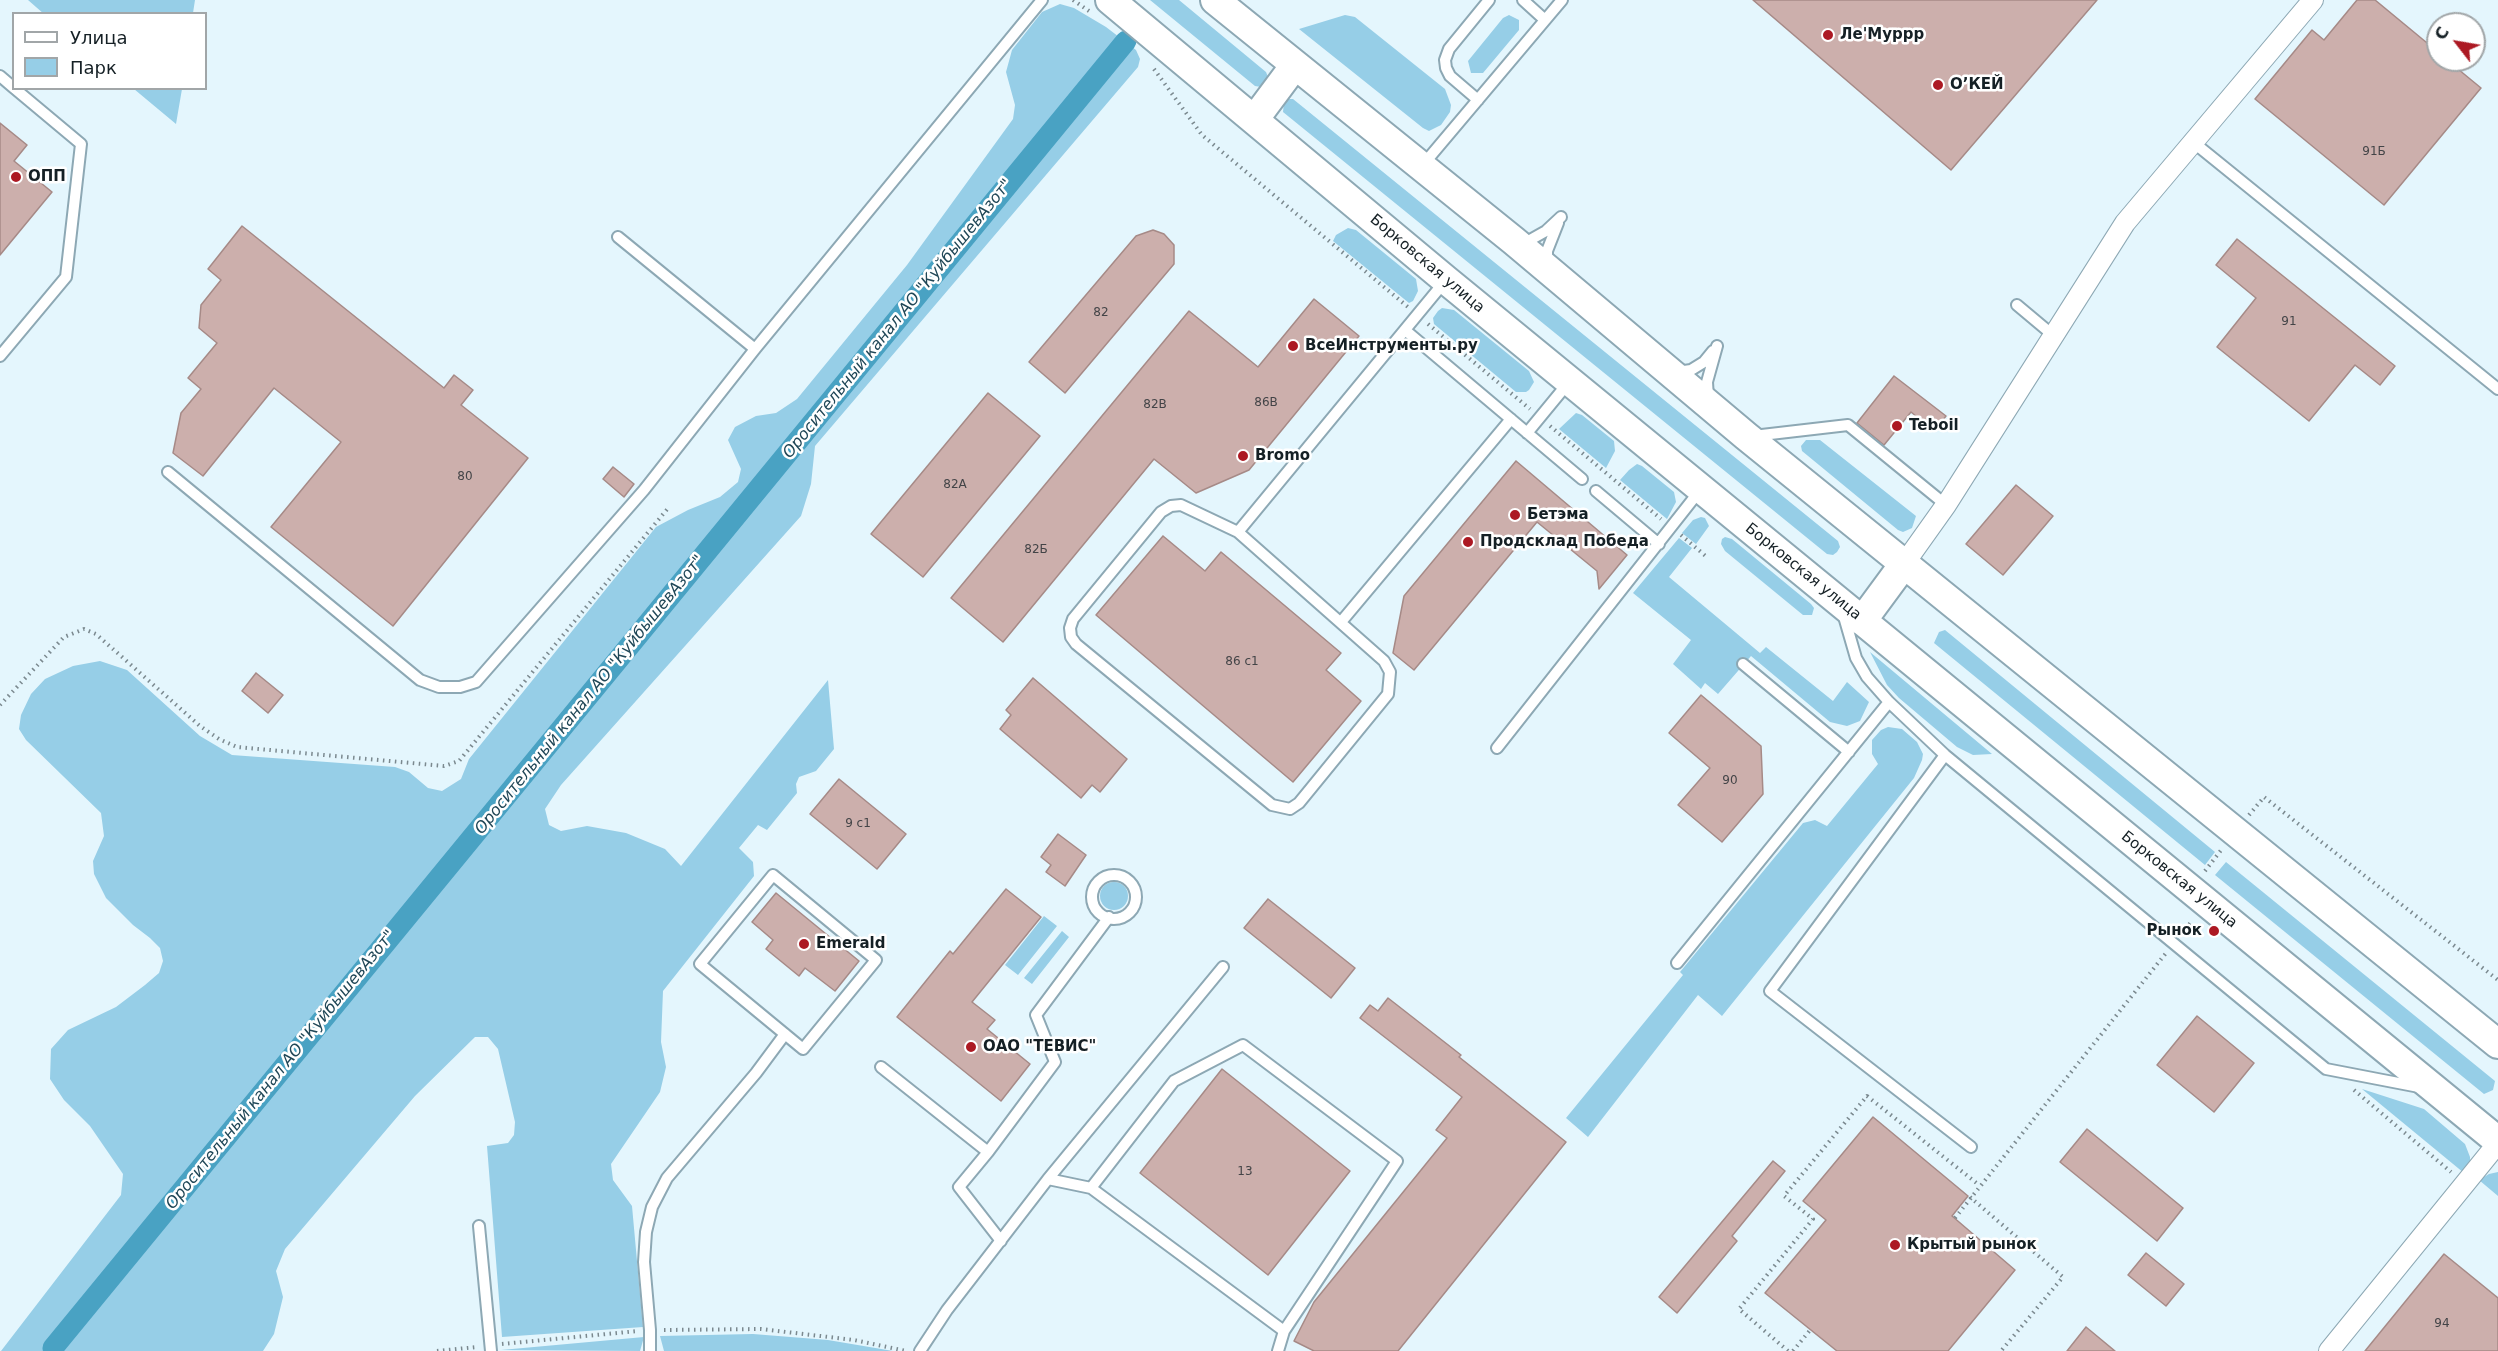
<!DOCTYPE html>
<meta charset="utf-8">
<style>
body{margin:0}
#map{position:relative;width:2498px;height:1351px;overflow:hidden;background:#e4f6fd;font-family:"DejaVu Sans",sans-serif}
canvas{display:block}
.legend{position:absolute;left:12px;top:12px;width:195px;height:78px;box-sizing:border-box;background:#fff;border:2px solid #a1a6a8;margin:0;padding:8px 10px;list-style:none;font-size:18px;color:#152025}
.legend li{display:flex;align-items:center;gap:12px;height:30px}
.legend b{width:30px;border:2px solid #a1a6a8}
.north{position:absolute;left:2426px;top:12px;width:60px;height:60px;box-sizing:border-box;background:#fff;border:2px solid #a1a6a8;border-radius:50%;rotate:301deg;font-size:16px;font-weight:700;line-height:24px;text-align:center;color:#152025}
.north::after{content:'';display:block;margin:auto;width:21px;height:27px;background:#ac1923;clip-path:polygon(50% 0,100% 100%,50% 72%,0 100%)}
</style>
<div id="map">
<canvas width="2498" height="1351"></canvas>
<ul class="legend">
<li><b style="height:8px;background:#fff"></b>Улица</li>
<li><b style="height:16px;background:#96cee7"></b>Парк</li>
</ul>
<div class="north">С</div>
</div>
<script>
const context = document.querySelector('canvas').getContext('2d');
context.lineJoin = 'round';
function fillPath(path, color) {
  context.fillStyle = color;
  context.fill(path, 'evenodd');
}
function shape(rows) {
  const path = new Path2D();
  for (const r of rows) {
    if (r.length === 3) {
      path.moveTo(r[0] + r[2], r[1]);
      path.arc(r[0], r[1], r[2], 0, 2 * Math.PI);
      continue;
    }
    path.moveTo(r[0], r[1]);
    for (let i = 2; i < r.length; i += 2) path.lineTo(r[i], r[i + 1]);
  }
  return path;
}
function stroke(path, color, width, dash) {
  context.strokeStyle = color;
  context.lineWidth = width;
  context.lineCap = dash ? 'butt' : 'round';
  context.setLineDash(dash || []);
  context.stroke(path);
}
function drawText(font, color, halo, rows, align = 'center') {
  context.font = font + ' "DejaVu Sans",sans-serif';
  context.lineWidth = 5;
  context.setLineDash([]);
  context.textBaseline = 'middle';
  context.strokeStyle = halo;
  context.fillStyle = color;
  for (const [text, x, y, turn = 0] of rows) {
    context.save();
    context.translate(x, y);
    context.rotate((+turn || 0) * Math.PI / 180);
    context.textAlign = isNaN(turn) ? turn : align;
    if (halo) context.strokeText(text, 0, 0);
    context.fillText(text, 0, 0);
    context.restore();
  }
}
fillPath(shape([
 [28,0,195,0,193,13,44,14],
 [1150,0,1179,0,1266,72,1268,77,1266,83,1261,87,1255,86],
 [1060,4,1074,8,1106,27,1136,50,1140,59,1138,67,815,446,811,484,801,516,561,785,545,809,549,825,561,831,587,826,626,833,665,849,681,866,828,680,834,749,816,771,799,777,796,784,797,793,767,830,758,825,739,848,753,862,754,876,663,991,661,1042,666,1067,660,1092,611,1164,613,1180,632,1206,643,1327,502,1337,487,1146,508,1143,514,1135,515,1122,498,1049,488,1037,475,1037,415,1096,285,1249,276,1271,283,1297,274,1334,263,1351,1,1351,121,1195,123,1174,90,1126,64,1100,50,1079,51,1049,68,1030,116,1007,145,985,159,973,163,961,160,948,150,938,133,925,106,898,94,874,93,861,104,836,101,813,26,740,19,729,21,715,31,694,45,679,73,666,100,661,127,670,200,736,232,755,395,767,409,772,428,788,442,791,461,779,469,759,656,527,688,510,720,497,738,482,741,469,728,440,735,427,756,416,776,413,797,399,907,265,1013,119,1015,105,1006,72,1012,50,1042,12],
 [1345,15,1355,17,1445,89,1451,105,1450,112,1441,125,1429,131,1423,128,1299,29],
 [1509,15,1519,20,1519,30,1483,73,1471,73,1468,61,1503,18],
 [134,89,182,89,176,124],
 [1288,99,1293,99,1838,541,1840,547,1837,552,1833,555,1827,554,1283,112,1284,102],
 [1348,228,1356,230,1416,279,1418,291,1413,301,1409,303,1333,241,1336,235],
 [1442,308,1454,310,1529,371,1534,382,1529,390,1526,392,1516,392,1434,324,1433,318,1438,311],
 [1576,413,1582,415,1614,441,1615,451,1606,468,1559,429],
 [1806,440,1820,440,1916,516,1912,528,1903,532,1898,530,1802,451,1801,446],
 [1637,464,1642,466,1674,492,1676,502,1667,519,1620,480,1629,470],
 [1701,517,1705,518,1709,526,1696,544,1682,533,1693,520],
 [1725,537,1732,539,1811,604,1814,608,1812,615,1803,615,1725,551,1721,544,1722,539],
 [1679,538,1692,548,1669,577,1760,653,1766,647,1833,701,1847,682,1869,702,1860,721,1847,726,1830,722,1751,656,1718,694,1705,683,1701,689,1673,664,1691,640,1633,593],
 [1945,630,2215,852,2205,865,1934,643,1939,632],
 [1870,652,1992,754,1973,755,1957,747,1899,698,1887,685],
 [1888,727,1902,729,1917,742,1923,754,1922,760,1914,778,1722,1016,1698,995,1588,1137,1566,1118,1683,975,1680,972,1803,823,1815,820,1827,826,1878,764,1872,754,1872,740,1881,730],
 [2226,862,2495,1081,2493,1090,2484,1094,2215,875],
 [1114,896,14],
 [1044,916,1057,926,1018,975,1005,965],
 [1062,931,1069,937,1032,984,1024,978],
 [2362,1089,2424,1109,2465,1144,2470,1157,2470,1164,2464,1173],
 [2498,1172,2498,1196,2479,1180,2489,1174],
 [753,1334,828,1340,893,1351,664,1351,660,1336],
 [644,1337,640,1351,501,1350]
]), '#96cee7');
stroke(shape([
 [53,1348,1126,41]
]), '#49a2c3', 21);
const building = shape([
 [1753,0,2097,0,1951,170,1753,0],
 [2357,0,2375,0,2438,52,2438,60,2447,60,2481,88,2384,205,2255,99,2312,30,2324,40,2357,0],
 [0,123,27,145,14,161,52,192,0,255,0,123],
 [242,226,444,388,454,375,473,390,461,405,528,458,393,626,271,527,341,442,274,388,203,476,173,453,181,413,201,389,188,378,217,343,199,328,201,305,221,280,208,269,242,226],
 [1153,230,1164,234,1174,245,1174,264,1065,393,1029,362,1136,236,1153,230],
 [2237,239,2395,366,2380,385,2355,365,2309,421,2217,347,2256,298,2216,265,2237,239],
 [1314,299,1359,336,1249,470,1196,493,1154,459,1003,642,951,598,1189,311,1258,367,1314,299],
 [1894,376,1946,416,1934,431,1911,412,1884,445,1857,423,1894,376],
 [988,393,1040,436,923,577,871,534,988,393],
 [1516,461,1627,555,1599,589,1597,571,1537,522,1414,670,1393,653,1404,596,1516,461],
 [613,467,634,484,624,497,603,479,613,467],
 [2016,485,2053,516,2003,575,1966,544,2016,485],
 [1163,536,1205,571,1221,552,1341,653,1326,670,1361,701,1293,782,1096,615,1163,536],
 [256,673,283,695,268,713,242,691,256,673],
 [1033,678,1127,759,1100,792,1092,785,1081,798,1000,729,1011,715,1006,710,1033,678],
 [1701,695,1761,746,1763,794,1722,842,1678,805,1710,768,1669,733,1701,695],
 [839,779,906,834,877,869,810,814,839,779],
 [1058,834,1086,855,1065,886,1046,872,1051,865,1041,857,1058,834],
 [1006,889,1041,917,972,1002,995,1020,987,1029,1030,1064,1001,1101,897,1017,950,951,953,954,1006,889],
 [776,893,859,961,835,991,805,968,799,976,766,949,773,940,752,922,776,893],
 [1268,899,1355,968,1331,998,1244,928,1268,899],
 [1388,998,1461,1055,1459,1057,1566,1142,1398,1351,1314,1351,1294,1341,1314,1302,1447,1138,1436,1130,1462,1097,1360,1018,1370,1005,1378,1011,1388,998],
 [2197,1016,2254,1063,2214,1112,2157,1065,2197,1016],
 [1222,1069,1350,1171,1268,1275,1140,1173,1222,1069],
 [1873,1117,1968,1196,1952,1216,2015,1270,1948,1351,1837,1351,1765,1293,1826,1220,1803,1201,1873,1117],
 [2087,1129,2183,1208,2157,1241,2060,1162,2087,1129],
 [1773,1161,1785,1171,1732,1236,1737,1241,1677,1313,1659,1297,1773,1161],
 [2146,1253,2184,1284,2166,1306,2128,1275,2146,1253],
 [2444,1254,2498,1298,2498,1351,2365,1351,2444,1254],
 [2086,1327,2115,1351,2067,1351,2086,1327]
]);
fillPath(building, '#ccafac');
stroke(building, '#a68a87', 1.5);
const lane = shape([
 [1523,0,1545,20],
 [0,76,14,88],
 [1478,100,1450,76,1446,68,1445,60,1449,49,1489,0],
 [2193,142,2498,389],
 [1422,166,1562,0],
 [618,237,755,349],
 [1521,241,1530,240,1546,231,1561,217],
 [1547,265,1547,251,1558,223],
 [2017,305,2054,336],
 [1405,330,1582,479],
 [0,356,66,277,81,144,14,88],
 [1677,372,1691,370,1704,362,1713,351],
 [1708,398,1707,382,1717,346],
 [1527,433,1569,382],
 [1753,436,1848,425,1946,505],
 [168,472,420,680,439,687,460,687,476,682,644,490,755,349,1042,0],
 [1596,491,1659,544],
 [1181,505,1238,532,1384,661,1390,672,1388,694,1299,803,1290,809,1272,805,1076,644,1071,637,1070,628,1073,619,1161,512,1171,506,1181,505],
 [1238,532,1446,280],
 [1843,613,1856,658,1867,677,1889,702,1945,755,2326,1069,2419,1087],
 [1341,622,1511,419],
 [1743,664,1849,752],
 [1497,748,1701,489],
 [1945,755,1770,991,1971,1147],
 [1114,897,22],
 [773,875,876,960,803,1049,700,964,773,875],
 [1677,963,1889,702],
 [881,1067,988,1152],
 [1048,1179,1091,1188,1284,1331,1278,1351],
 [1091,1188,1174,1081,1243,1045,1397,1161,1284,1331],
 [479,1226,491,1351],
 [1001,1241,959,1187,988,1152,1055,1062,1036,1015,1109,917],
 [650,1351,650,1330,644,1262,646,1232,652,1207,667,1178,756,1073,785,1034],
 [920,1351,947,1310,1048,1179,1223,967]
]);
const street = shape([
 [1904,564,1946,505,2125,223,2313,0],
 [2329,1351,2498,1143]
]);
const secondary = shape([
 [1110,0,1446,280,2498,1141],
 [1215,0,1514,241,1746,436,2498,1044],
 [1254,120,1295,65],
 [1862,621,1904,564]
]);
stroke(lane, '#8da8b4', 14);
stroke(street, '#8da8b4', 22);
stroke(secondary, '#8da8b4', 32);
stroke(shape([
 [1073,0,1089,11],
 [1154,69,1202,135,1408,307],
 [1428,324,1530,409],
 [1550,426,1661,519],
 [1681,535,1708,558],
 [0,705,64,637,84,629,96,634,200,726,219,739,237,747,444,766,459,761,669,507],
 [2249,815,2264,797,2498,980],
 [2205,871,2222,849],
 [2182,934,2191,922,2190,921],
 [2354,1090,2451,1172],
 [1970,1197,2063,1277,2001,1351],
 [1955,1218,2166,953],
 [664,1330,761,1329,854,1340,906,1351],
 [502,1344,638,1331],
 [437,1351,477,1347],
 [1788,1351,1739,1309,1813,1219,1784,1196,1867,1096,1979,1185],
 [1793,1351,1811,1329]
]), '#7b898f', 4, [1.5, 4.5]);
stroke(lane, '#fff', 10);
stroke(street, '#fff', 20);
stroke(secondary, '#fff', 28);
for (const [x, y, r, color] of [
 [1828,35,6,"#ac1923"],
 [1938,85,6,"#ac1923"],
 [16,177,6,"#ac1923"],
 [1293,346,6,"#ac1923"],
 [1897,426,6,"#ac1923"],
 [1243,456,6,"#ac1923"],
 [1515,515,6,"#ac1923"],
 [1468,542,6,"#ac1923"],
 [2214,931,6,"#ac1923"],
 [804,944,6,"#ac1923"],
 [971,1047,6,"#ac1923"],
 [1895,1245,6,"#ac1923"]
]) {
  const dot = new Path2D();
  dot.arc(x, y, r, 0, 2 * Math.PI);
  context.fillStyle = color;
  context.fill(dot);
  stroke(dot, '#fff', 2);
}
drawText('12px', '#434447', null, [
 ["91Б",2374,152],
 ["82",1101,313],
 ["91",2289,322],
 ["86В",1266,403],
 ["82В",1155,405],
 ["80",465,477],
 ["82А",955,485],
 ["82Б",1036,550],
 ["86 c1",1242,662],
 ["90",1730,781],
 ["9 с1",858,824],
 ["13",1245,1172],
 ["94",2442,1324]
]);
drawText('bold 15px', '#152025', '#fff', [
 ["Ле'Муррр",1840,35],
 ["О’КЕЙ",1950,85],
 ["ОПП",28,177],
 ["ВсеИнструменты.ру",1305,346],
 ["Teboil",1909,426],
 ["Bromo",1255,456],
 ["Бетэма",1527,515],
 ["Продсклад Победа",1480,542],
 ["Рынок",2202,931,"right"],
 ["Emerald",816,944],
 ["ОАО \"ТЕВИС\"",983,1047],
 ["Крытый рынок",1907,1245]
], 'left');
drawText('15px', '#152025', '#fff', [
 ["Борковская улица",1427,264,40],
 ["Борковская улица",1803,572,39],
 ["Борковская улица",2179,880,39]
]);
drawText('italic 16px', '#204757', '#fff', [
 ["Оросительный канал АО \"КуйбышевАзот\"",898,319,-51],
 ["Оросительный канал АО \"КуйбышевАзот\"",590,695,-51],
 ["Оросительный канал АО \"КуйбышевАзот\"",281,1070,-51]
]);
</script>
